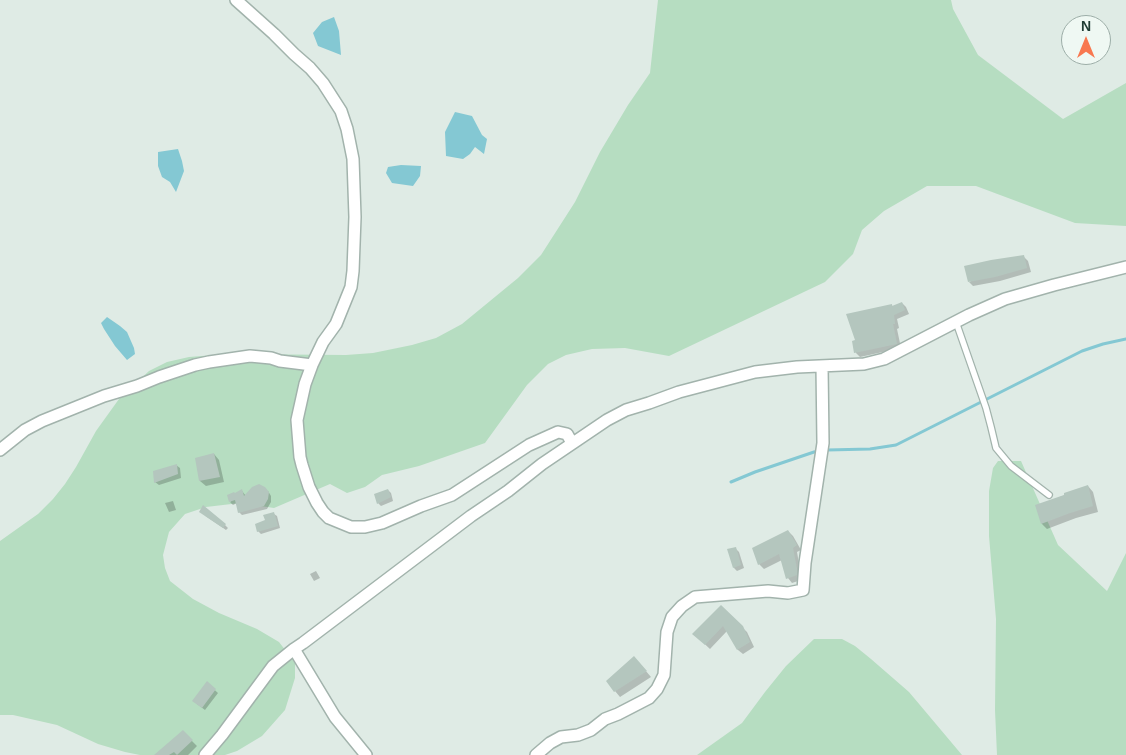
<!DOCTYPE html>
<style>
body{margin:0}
#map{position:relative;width:1126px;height:755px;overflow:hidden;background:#dfebe5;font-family:Arial,sans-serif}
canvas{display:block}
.north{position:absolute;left:1061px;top:15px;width:50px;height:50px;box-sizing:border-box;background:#eff8f3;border:1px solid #9cada7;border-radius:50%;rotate:0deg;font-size:14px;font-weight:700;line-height:20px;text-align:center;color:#1f3c34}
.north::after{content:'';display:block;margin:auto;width:18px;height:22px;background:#f87850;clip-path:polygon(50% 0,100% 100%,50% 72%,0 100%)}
</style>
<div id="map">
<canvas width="1126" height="755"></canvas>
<div class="north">N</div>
</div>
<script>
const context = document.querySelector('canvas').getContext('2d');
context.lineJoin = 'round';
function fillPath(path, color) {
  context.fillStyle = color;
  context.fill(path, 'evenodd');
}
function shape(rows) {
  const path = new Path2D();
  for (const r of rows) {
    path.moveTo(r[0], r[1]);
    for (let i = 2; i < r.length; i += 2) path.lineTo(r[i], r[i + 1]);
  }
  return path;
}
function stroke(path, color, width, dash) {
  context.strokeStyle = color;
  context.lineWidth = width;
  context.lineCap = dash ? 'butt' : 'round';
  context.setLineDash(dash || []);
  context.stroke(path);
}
fillPath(shape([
 [658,0,951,0,953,9,978,55,1063,119,1126,83,1126,226,1075,223,976,186,927,186,884,211,862,230,853,254,825,282,669,356,625,348,592,349,566,355,548,364,527,385,485,443,419,466,382,475,365,487,347,493,330,484,274,508,240,503,206,507,185,514,169,532,163,555,165,568,170,581,193,599,219,613,257,629,279,642,295,663,295,678,285,710,262,736,237,751,225,755,140,755,125,752,98,744,57,725,13,715,0,715,0,541,38,514,53,499,65,484,76,467,96,431,119,399,149,371,167,362,189,357,227,354,346,355,373,353,412,345,436,338,462,324,518,278,541,255,575,202,600,152,628,105,650,73],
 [998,461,1021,461,1058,545,1107,591,1126,553,1126,755,997,755,995,710,996,619,989,536,989,491,993,468],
 [814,639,842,639,855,646,871,659,909,692,962,755,697,755,742,723,765,692,786,666]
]), '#b6ddc1');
fillPath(shape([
 [334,17,339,31,341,55,318,46,313,33,322,22],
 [455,112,472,116,482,135,487,139,484,154,475,147,470,154,463,159,446,156,445,132],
 [178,149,182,161,184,171,176,192,170,182,162,177,158,166,158,152],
 [401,165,421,166,420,176,413,186,392,183,386,173,388,167],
 [107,317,120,326,127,332,134,348,135,354,127,360,115,346,104,329,101,323]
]), '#84c8d3');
fillPath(shape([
 [1024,257,1028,261,1031,272,1000,281,973,286,969,282],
 [902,303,906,307,909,314,897,319,899,328,897,329,901,348,860,357,856,353,853,342,857,341,892,305,893,307],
 [214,454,219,460,224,482,206,486,200,481,196,459],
 [176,465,180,468,181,478,159,485,155,482],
 [1088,486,1093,492,1098,512,1076,518,1047,529,1042,524,1037,506],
 [388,490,391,493,393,501,381,506,378,503],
 [242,491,246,496,268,491,271,496,271,502,267,509,242,515,239,512,237,503,233,505,230,502],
 [173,501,176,510,169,512,165,503],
 [274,514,277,516,280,528,261,534,258,531],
 [204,515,225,525,228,528,226,530],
 [788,531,793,536,801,550,797,552,801,575,801,580,792,583,788,578,782,560,764,569,759,564],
 [735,548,739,552,744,568,737,571,734,568],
 [316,571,320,578,314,581,310,574],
 [721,607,747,632,754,647,743,654,738,650,727,631,710,649,694,634],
 [639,663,651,677,620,697,615,691],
 [207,683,218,693,205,710,197,704],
 [183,732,197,746,188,755,158,755]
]), '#0003');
stroke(shape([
 [731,482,755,472,814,452,827,450,870,449,896,445,1082,351,1103,344,1126,339]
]), '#84c8d3', 3);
fillPath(shape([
 [1024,255,1027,268,995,277,968,282,964,266,991,260],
 [902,302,905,310,894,315,895,324,893,324,897,344,854,353,852,341,855,340,846,314,892,304,892,306],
 [214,453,220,477,199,481,195,458],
 [177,464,178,474,154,483,153,471],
 [259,484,265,487,269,492,268,499,264,506,238,513,235,500,229,502,227,495,234,492,235,493,242,489,244,496,252,487],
 [1088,485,1093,506,1070,513,1041,524,1035,505,1064,495,1064,493],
 [388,489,391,497,377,504,374,494],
 [203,505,226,524,223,528,199,512],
 [274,512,278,526,257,532,255,524,265,520,263,515],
 [788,530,797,545,793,548,797,569,797,575,786,579,779,554,758,565,752,548],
 [736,547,741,565,733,568,727,549],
 [721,605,743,626,750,642,737,650,723,626,705,645,692,634],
 [634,656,647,671,614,692,606,681],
 [207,681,216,689,202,708,192,701],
 [183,730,193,740,177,755,174,752,169,755,154,755]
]), '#b4c6be');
const lane = shape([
 [956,322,986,408,991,427,996,448,1011,466,1049,495]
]);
const street = shape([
 [236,0,274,34,294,54,310,68,323,83,341,111,347,129,353,159,355,217,353,271,351,287,336,324,323,342,312,365,305,384,297,420,300,457,302,465,309,487,317,503,323,512,329,518,351,527,365,527,382,523,421,506,452,495,529,445,558,432,567,434,572,443],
 [0,450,25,430,42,421,104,396,137,386,159,377,195,365,209,362,250,356,271,358,280,361,312,365],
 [294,649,335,717,366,755],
 [205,755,222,735,273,666,294,649,303,643,471,516,508,491,542,464,607,420,626,410,649,403,679,392,755,372,797,367,864,364,884,359,969,315,1005,299,1054,285,1126,267],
 [536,755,550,743,561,737,578,735,591,730,605,719,618,714,649,698,657,689,664,675,667,632,672,617,682,606,695,597,768,591,788,593,803,590,805,563,823,443,822,366]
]);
stroke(lane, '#a2b3ac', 8);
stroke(street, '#a2b3ac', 14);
stroke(lane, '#fff', 5.5);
stroke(street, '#fff', 11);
</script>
